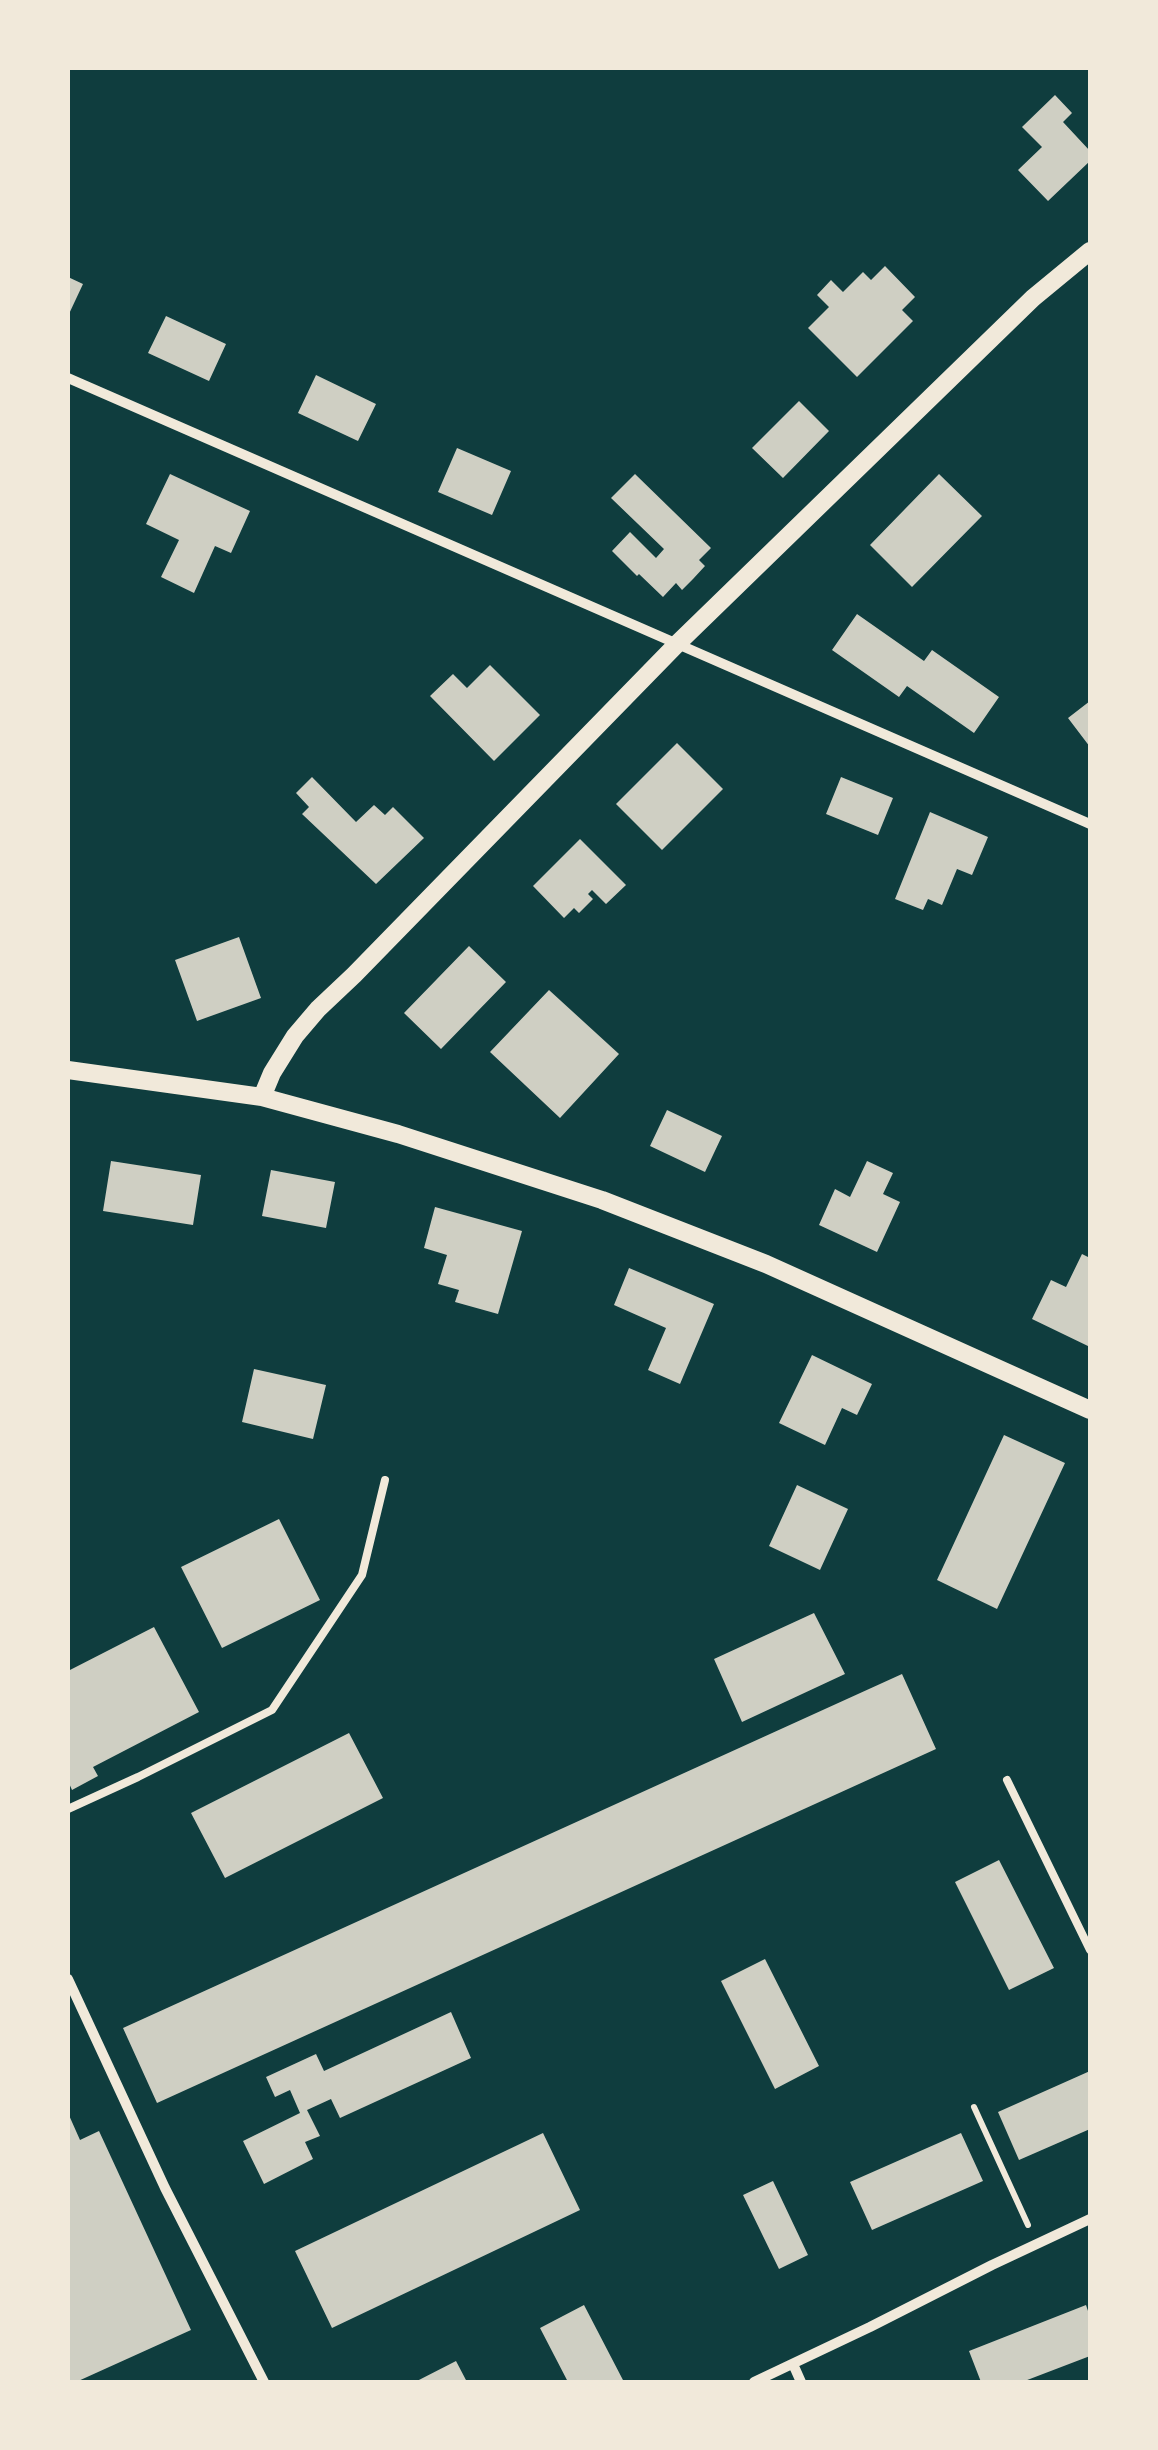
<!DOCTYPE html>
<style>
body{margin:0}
#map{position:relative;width:1158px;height:2450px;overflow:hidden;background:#0f3d3e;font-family:"IBM Plex Sans",sans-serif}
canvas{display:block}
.frame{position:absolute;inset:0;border:70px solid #f1e9da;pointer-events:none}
</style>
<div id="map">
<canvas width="1158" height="2450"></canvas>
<div class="frame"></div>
</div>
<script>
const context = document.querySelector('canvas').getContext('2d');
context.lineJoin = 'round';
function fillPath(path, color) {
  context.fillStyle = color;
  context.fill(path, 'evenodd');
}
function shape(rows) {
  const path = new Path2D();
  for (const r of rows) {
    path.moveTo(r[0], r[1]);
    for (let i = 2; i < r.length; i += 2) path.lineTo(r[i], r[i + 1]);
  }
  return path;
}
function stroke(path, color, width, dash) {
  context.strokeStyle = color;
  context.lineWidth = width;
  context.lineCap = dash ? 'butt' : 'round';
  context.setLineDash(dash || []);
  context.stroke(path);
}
fillPath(shape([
 [1055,95,1072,113,1063,122,1090,151,1090,161,1048,201,1018,170,1042,147,1022,127],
 [885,266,915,297,902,310,913,321,857,377,808,328,829,307,817,295,831,280,843,292,863,272,871,280],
 [68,277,83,284,68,316],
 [166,316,226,344,209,381,148,353],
 [316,375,376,404,358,441,298,413],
 [799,401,829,431,783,478,752,448],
 [457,448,511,471,492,515,438,492],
 [170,474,250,511,231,553,215,546,194,593,161,577,179,540,146,524],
 [635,474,711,548,699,560,705,566,693,579,682,590,676,583,663,597,639,574,637,576,612,551,630,532,656,558,664,549,611,498],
 [939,474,982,516,912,587,870,545],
 [857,614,924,661,932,650,999,697,974,733,907,686,899,697,832,650],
 [490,665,540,715,494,761,430,696,453,674,467,688],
 [1090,701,1090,747,1068,718],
 [677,743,723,789,662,850,616,804],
 [312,777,356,822,374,805,385,815,393,807,424,838,376,884,302,814,309,807,296,793],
 [841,777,893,798,878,835,826,814],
 [930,812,988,837,972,875,957,869,942,905,928,899,923,910,895,899],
 [580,839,626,885,606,904,592,890,588,894,593,899,579,913,574,908,564,918,533,886],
 [239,937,261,998,197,1021,175,960],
 [469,946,506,982,441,1049,404,1013],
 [549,990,619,1054,560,1118,490,1052],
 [667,1110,722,1136,705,1172,650,1146],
 [111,1161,201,1175,193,1225,103,1211],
 [867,1161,893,1173,883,1194,900,1202,877,1252,819,1225,835,1189,850,1197],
 [271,1170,335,1182,326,1228,262,1216],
 [435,1207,522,1231,498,1314,455,1302,459,1290,438,1284,447,1255,424,1248],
 [1082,1254,1090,1258,1090,1347,1032,1319,1051,1280,1066,1287],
 [629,1268,714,1304,680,1384,648,1370,666,1328,614,1305],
 [812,1355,872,1384,857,1415,842,1408,825,1445,779,1423],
 [254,1369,326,1385,313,1439,242,1422],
 [1004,1435,1065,1463,997,1609,937,1580],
 [797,1485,848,1509,820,1570,769,1546],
 [279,1519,320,1600,222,1648,181,1567],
 [814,1613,845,1674,742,1722,714,1659],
 [154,1627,199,1712,93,1767,98,1776,72,1790,68,1781,68,1671],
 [902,1674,936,1749,157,2103,123,2028],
 [349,1733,383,1798,225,1878,191,1813],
 [999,1860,1054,1968,1009,1990,955,1882],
 [765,1959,819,2066,775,2089,721,1981],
 [451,2012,471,2058,340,2118,331,2099,307,2110,320,2136,305,2142,313,2159,264,2184,243,2141,300,2113,290,2090,275,2097,266,2077,316,2054,324,2071],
 [1090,2071,1090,2129,1019,2160,998,2112],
 [68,2113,80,2140,99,2131,191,2330,76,2382,68,2382],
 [543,2133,580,2210,332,2328,295,2251],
 [961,2133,983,2181,872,2230,850,2182],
 [773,2181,808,2255,779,2269,743,2195],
 [584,2305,624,2382,568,2382,540,2328],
 [1086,2305,1090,2317,1090,2356,1022,2382,981,2382,969,2351],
 [456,2361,467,2382,415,2382]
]), '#cfcfc3');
stroke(shape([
 [974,2107,1028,2225]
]), '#f1e9da', 6);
stroke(shape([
 [1007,1780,1090,1950],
 [68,1809,138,1777,272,1710,362,1575,385,1480]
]), '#f1e9da', 8);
stroke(shape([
 [68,378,1090,824],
 [68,1979,165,2188,264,2382],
 [793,2364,801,2382],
 [754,2382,870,2327,992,2265,1090,2219]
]), '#f1e9da', 10);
stroke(shape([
 [68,1070,262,1097,398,1134,602,1200,766,1264,1090,1410],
 [262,1097,272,1073,295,1036,318,1009,354,975,678,643,1033,298,1090,251]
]), '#f1e9da', 18);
</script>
